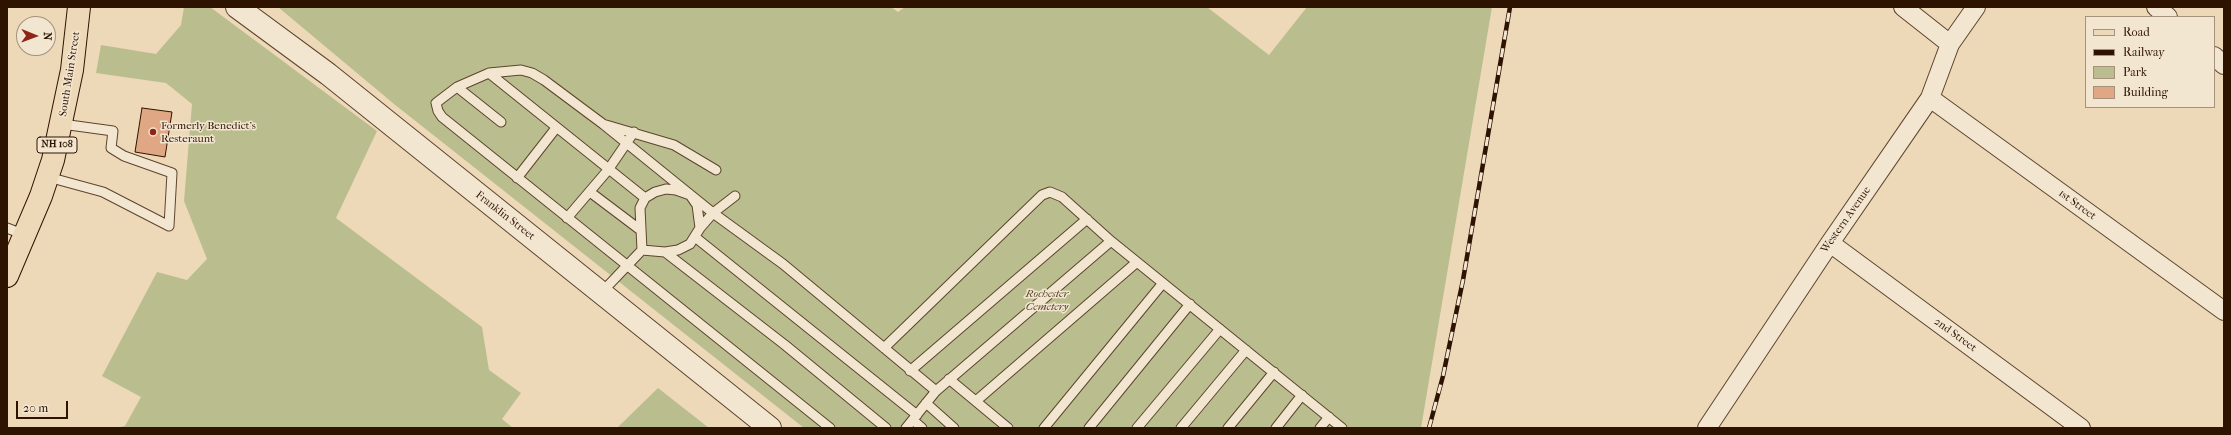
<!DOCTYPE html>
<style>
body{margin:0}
#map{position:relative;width:2231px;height:435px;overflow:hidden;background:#edd8b8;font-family:"IM FELL French Canon",serif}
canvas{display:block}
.frame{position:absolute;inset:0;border:8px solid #2d1300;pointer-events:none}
.legend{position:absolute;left:2085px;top:16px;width:130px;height:92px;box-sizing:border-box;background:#f3e6d1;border:1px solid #a4927d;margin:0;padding:5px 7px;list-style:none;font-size:12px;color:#2d1300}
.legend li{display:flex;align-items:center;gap:8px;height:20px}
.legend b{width:20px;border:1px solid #a4927d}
.north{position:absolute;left:16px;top:16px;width:40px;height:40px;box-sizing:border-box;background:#f3e6d1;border:1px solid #a4927d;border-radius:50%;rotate:91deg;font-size:11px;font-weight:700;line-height:16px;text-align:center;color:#2d1300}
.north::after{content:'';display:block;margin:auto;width:14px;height:18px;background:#8f2418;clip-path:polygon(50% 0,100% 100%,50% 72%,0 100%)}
.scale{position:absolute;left:16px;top:401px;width:52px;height:18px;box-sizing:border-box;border:2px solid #2d1300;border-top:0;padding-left:5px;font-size:12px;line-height:14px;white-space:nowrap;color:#2d1300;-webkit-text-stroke:3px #f3e6d1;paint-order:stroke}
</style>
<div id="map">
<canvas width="2231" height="435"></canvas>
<div class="frame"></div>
<ul class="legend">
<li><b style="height:5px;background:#edd8b8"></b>Road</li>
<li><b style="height:5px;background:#2d1300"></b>Railway</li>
<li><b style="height:11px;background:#babe8e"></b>Park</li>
<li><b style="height:11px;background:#e0a785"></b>Building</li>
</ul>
<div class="north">N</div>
<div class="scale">20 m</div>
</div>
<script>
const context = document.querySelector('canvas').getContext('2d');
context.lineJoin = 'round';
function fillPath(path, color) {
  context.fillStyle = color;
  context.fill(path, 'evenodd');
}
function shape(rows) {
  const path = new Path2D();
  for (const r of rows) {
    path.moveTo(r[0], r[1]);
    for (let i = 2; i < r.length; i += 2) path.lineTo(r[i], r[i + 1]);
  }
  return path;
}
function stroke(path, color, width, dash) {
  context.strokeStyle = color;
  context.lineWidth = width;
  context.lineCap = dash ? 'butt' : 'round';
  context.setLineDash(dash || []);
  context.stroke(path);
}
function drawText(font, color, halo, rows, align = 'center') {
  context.font = font + ' "IM FELL French Canon",serif';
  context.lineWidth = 3;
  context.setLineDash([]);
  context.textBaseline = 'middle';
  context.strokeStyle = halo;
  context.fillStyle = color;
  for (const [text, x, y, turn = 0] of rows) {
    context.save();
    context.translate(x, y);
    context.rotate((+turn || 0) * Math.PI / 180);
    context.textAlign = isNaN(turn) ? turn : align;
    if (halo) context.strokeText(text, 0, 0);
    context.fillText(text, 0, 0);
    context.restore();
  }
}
fillPath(shape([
 [184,7,210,7,377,131,336,218,482,327,489,370,521,393,502,419,513,428,115,428,125,426,141,397,102,376,157,272,187,280,207,259,184,201,192,104,166,83,96,73,101,45,156,54,181,25],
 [278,7,891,7,898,12,905,7,1207,7,1269,55,1307,7,1492,7,1421,428,804,428,394,104],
 [658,388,709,428,617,428]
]), '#babe8e');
const building = shape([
 [142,108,172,112,165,157,135,152,142,108]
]);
fillPath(building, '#e0a785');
stroke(building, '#2d1300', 1);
const service = shape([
 [489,73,645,198],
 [457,87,501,122],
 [606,125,674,145,716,170],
 [48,177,103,192,169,226,172,173,124,156,111,148,113,131,62,124],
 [517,178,556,128],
 [666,189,676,190,690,195,697,205,700,228,690,244,678,250,665,252,642,250,640,208,645,198,655,192,666,189],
 [590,192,639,229],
 [567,218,608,170,634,132],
 [7,228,25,235],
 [700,228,713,213,735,196],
 [695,237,917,415],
 [665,252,785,345,886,428],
 [602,292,642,250],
 [884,348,1042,195,1050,192,1062,197,1111,241,1342,428],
 [910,371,1087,219],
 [949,379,1008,428],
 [976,401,1137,262],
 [926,403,954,428],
 [913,420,922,428],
 [830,428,442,117,438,111,436,103,457,87,489,73,521,70,532,73,544,80,603,124,713,213,783,264,936,391],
 [906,428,936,391,1111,241],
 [1044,428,1163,283],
 [1089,428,1190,304],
 [1137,428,1220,329],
 [1181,428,1246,350],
 [1228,428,1274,372],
 [1276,428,1302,395],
 [1320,428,1329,417]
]);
const minor = shape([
 [1903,7,1950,44],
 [2156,7,2168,17],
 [2214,56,2224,65],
 [1930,98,2224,311],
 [1830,243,2081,428],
 [1707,428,1830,243,1930,98,1950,44,1976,7]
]);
const tertiary = shape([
 [237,7,328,74,770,428]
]);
const primary = shape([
 [7,276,41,196,53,160,72,70,79,7]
]);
stroke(service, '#5d442e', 11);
stroke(minor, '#5d442e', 20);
stroke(tertiary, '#5d442e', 24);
stroke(primary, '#2d1300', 24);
stroke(service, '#f3e6d1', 9);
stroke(minor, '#f3e6d1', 18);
stroke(tertiary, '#f3e6d1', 22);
stroke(primary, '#edd8b8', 22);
const rail = shape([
 [1429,428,1443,376,1463,280,1510,7]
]);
stroke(rail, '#2d1300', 4.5);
stroke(rail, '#f3e6d1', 3, [9]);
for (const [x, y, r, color] of [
 [153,132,4,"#8f2418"]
]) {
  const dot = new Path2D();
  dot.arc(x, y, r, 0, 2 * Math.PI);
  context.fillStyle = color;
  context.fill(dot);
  stroke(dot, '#f3e6d1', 1.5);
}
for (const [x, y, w] of [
 [57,145,40]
]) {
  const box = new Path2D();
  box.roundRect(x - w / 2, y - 8, w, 16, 3);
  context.fillStyle = '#f3e6d1';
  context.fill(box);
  stroke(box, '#2d1300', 1);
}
drawText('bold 10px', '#2d1300', null, [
 ["NH 108",57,145]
]);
drawText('11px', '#2d1300', '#f3e6d1', [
 ["South Main Street",70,74,-81],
 ["1st Street",2077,205,36],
 ["Franklin Street",505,216,38],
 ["Western Avenue",1846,220,-55],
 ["2nd Street",1955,335,36]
]);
drawText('11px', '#2d1300', '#f3e6d1', [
 ["Formerly Benedict's",161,126],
 ["Resteraunt",161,139]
], 'left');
drawText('italic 11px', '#57462b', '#f3e6d1', [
 ["Rochester",1047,294],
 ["Cemetery",1047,307]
]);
</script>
